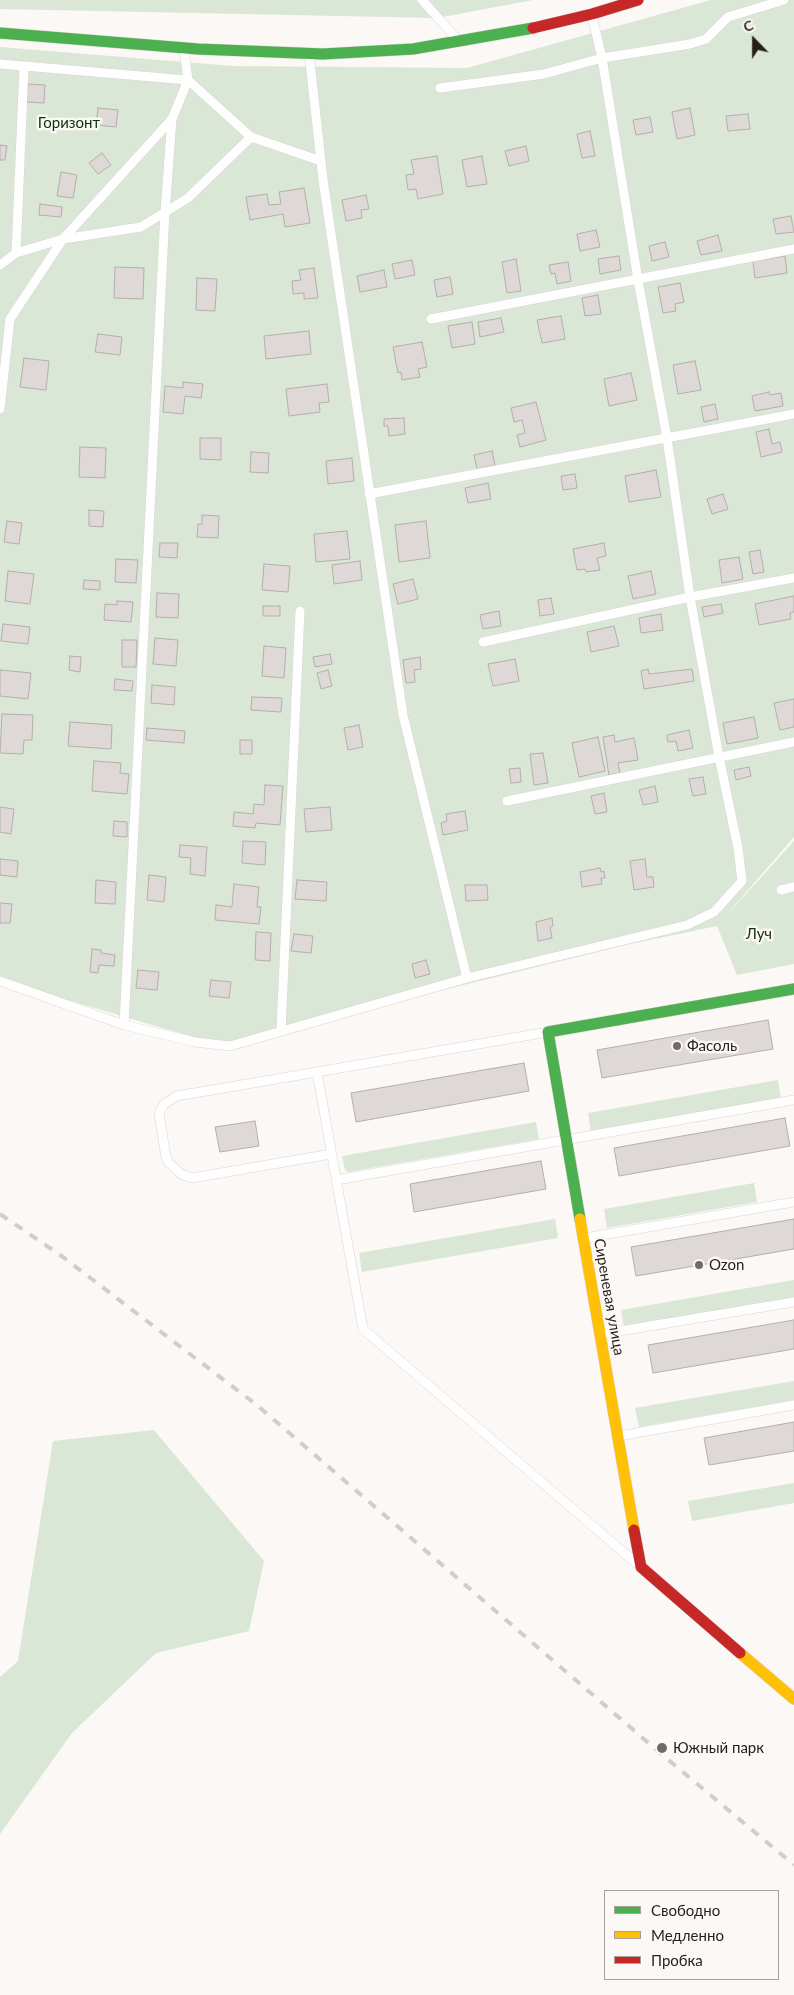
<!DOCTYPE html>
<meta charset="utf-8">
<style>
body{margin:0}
#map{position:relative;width:794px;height:1995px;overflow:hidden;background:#fbf8f6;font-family:Lato,sans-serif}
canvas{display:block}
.legend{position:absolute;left:604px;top:1890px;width:175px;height:90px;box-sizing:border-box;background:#fcf8f5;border:1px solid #a6a19d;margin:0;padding:6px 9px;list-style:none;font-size:15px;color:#261e1a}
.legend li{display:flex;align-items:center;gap:10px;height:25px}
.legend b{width:25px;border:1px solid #a6a19d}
.north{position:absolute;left:729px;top:15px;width:50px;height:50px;-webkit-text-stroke:4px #fcf8f5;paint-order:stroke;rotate:338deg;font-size:14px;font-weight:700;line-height:20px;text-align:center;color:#261e1a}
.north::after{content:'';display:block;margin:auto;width:18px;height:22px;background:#261e1a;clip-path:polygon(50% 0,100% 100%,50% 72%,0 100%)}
</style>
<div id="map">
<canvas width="794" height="1995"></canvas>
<ul class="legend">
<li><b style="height:6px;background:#4caf50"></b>Свободно</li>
<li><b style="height:6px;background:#ffc107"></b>Медленно</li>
<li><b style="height:6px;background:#c62828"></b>Пробка</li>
</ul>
<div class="north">С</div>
</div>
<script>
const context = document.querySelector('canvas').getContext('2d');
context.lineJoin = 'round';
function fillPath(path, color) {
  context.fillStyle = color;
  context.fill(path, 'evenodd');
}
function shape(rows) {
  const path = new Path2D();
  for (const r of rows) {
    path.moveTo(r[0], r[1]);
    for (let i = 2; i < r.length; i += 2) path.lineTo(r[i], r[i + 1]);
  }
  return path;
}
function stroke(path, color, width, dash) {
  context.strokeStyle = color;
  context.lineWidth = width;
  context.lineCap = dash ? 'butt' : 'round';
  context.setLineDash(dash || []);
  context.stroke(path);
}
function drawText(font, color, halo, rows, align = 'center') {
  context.font = font + ' Lato,sans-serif';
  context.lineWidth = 5;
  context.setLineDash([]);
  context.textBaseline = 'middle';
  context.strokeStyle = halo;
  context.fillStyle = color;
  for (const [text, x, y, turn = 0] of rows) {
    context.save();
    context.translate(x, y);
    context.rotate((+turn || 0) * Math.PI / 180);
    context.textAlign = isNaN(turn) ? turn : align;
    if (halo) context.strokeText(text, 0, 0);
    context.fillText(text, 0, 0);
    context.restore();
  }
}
fillPath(shape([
 [0,0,533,0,437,18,0,9],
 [711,0,794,0,794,837,717,926,794,841,794,964,737,975,717,926,630,944,220,1045,0,980,0,47,233,66,467,68],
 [778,1080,781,1099,591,1132,588,1113],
 [536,1122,539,1139,348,1172,345,1170,342,1156],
 [754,1183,757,1202,607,1228,604,1209],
 [555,1219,558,1238,362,1272,359,1253],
 [794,1280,794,1297,624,1327,621,1310],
 [794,1381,794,1400,639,1427,635,1408],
 [154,1430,264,1561,249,1631,156,1653,72,1733,0,1834,0,1677,18,1661,53,1441],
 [794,1483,794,1503,692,1521,688,1501]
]), '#dae6d6');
const building = shape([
 [28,84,45,85,44,103,27,102,28,84],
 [98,108,118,110,116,127,96,125,98,108],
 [690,108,695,135,677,139,672,112,690,108],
 [748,114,750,129,728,131,726,116,748,114],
 [650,117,653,132,636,135,633,120,650,117],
 [590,131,595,156,582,158,577,134,590,131],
 [0,145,7,146,5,160,0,160,0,145],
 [526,146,529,161,509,166,505,151,526,146],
 [102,153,111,165,98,174,89,163,102,153],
 [437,156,443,194,418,199,416,189,408,190,406,175,414,174,411,160,437,156],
 [482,156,487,184,467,187,462,160,482,156],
 [61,172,77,175,73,198,57,196,61,172],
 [304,188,310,223,285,227,283,214,250,220,246,197,267,194,269,205,281,204,279,192,304,188],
 [366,195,369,209,361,210,362,218,346,221,342,200,366,195],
 [40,204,62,207,61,217,39,215,40,204],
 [791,216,794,232,776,234,773,219,791,216],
 [596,230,600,247,580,251,577,234,596,230],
 [718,235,722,251,701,255,697,241,718,235],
 [665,242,669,257,652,261,649,246,665,242],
 [619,256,621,270,600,274,598,259,619,256],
 [785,256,787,273,755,278,753,261,785,256],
 [516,259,521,291,507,293,502,262,516,259],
 [412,260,415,275,395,279,392,264,412,260],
 [568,262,571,281,557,284,555,273,551,274,549,265,568,262],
 [115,267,144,268,143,299,114,298,115,267],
 [314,268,318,298,304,299,304,293,293,294,292,281,301,280,299,270,314,268],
 [384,270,387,287,360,292,357,276,384,270],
 [450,277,453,294,437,297,434,280,450,277],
 [197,278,217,279,215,311,196,310,197,278],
 [680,283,684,302,675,304,676,311,663,313,658,287,680,283],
 [598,295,601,314,585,316,582,298,598,295],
 [561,316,565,339,542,343,537,320,561,316],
 [501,318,504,332,480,337,478,322,501,318],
 [472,322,475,344,452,348,448,326,472,322],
 [309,331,311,354,266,359,264,336,309,331],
 [98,334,122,337,120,355,95,352,98,334],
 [422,342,427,367,418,369,420,377,402,380,401,372,398,373,393,347,422,342],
 [24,358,49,361,46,390,20,387,24,358],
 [695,361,701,390,678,394,673,365,695,361],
 [631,373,637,400,609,406,604,379,631,373],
 [183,382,203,384,201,398,185,396,183,414,163,412,165,386,183,388,183,382],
 [327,384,329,402,319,403,320,412,289,416,286,389,327,384],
 [769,392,770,395,781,393,783,406,755,411,752,396,769,392],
 [536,402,546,440,520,447,517,435,525,433,522,420,514,422,511,408,536,402],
 [715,404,718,419,704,422,701,407,715,404],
 [404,418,405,434,389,436,388,426,384,426,384,419,404,418],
 [769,429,772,444,780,442,782,452,761,457,756,432,769,429],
 [200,438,221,438,221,460,200,459,200,438],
 [80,447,106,448,105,478,79,477,80,447],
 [492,451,495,465,477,469,474,455,492,451],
 [251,452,269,453,268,473,250,472,251,452],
 [352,458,354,481,328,484,326,461,352,458],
 [656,470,661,497,629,502,625,476,656,470],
 [575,474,577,488,563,490,561,476,575,474],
 [488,483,491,499,468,503,465,488,488,483],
 [723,494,728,509,712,514,707,499,723,494],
 [89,510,104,511,103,527,89,526,89,510],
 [202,515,219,516,218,538,197,537,198,524,202,524,202,515],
 [7,521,22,523,19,544,4,542,7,521],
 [426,521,430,558,399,562,395,525,426,521],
 [347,531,350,559,316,562,314,534,347,531],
 [160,543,178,543,177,558,159,557,160,543],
 [604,543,606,556,597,558,600,570,586,572,585,569,577,570,573,549,604,543],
 [760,550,764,572,753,574,749,552,760,550],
 [739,557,743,579,722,583,719,560,739,557],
 [116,559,138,560,136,583,115,582,116,559],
 [360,561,362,580,334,584,332,565,360,561],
 [264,564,290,566,288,592,262,590,264,564],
 [8,571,34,574,30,604,5,601,8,571],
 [651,571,656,594,633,599,628,576,651,571],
 [413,579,418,599,398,604,393,584,413,579],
 [84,580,100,581,100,590,83,589,84,580],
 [157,593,179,594,178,618,156,617,157,593],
 [794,596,794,612,790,613,791,619,759,625,755,604,794,596],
 [551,598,554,614,540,616,538,600,551,598],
 [117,601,133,602,131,622,104,620,105,604,117,605,117,601],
 [721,604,723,613,704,617,702,607,721,604],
 [263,606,280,606,280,616,263,616,263,606],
 [499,611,501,626,483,629,480,615,499,611],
 [661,614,663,630,641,633,639,618,661,614],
 [3,624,30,627,28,644,1,641,3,624],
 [614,626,619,646,591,652,587,632,614,626],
 [155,638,178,640,176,666,153,664,155,638],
 [122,640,137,640,136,667,122,667,122,640],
 [264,646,286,648,284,678,262,676,264,646],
 [330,654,332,664,315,667,313,657,330,654],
 [70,656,81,657,80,672,69,670,70,656],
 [420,657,421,669,414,670,415,682,406,683,403,660,420,657],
 [515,659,519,681,493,686,488,664,515,659],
 [648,669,649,674,692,669,694,681,644,689,641,671,648,669],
 [0,670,31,673,28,699,0,696,0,670],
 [328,670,332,686,321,689,317,673,328,670],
 [115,679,133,681,132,691,114,690,115,679],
 [152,685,175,687,174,705,151,703,152,685],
 [252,697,282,698,281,712,251,710,252,697],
 [794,699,794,727,780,730,774,703,794,699],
 [2,714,33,715,32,740,24,740,23,754,0,753,2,714],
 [754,717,758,738,727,744,723,723,754,717],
 [70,722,112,725,111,749,68,746,70,722],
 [359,725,363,747,348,750,344,728,359,725],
 [147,728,185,731,184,743,146,740,147,728],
 [689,730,693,748,678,751,676,741,668,742,667,735,689,730],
 [614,735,615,742,634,738,638,760,618,763,620,773,609,775,603,737,614,735],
 [598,737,605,771,579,777,572,743,598,737],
 [240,740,252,740,252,754,240,754,240,740],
 [543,753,548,783,534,785,530,754,543,753],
 [94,761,121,763,120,773,129,774,127,794,92,791,94,761],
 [749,767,751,776,736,780,734,770,749,767],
 [520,768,521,782,511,783,509,769,520,768],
 [703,777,706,794,693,796,689,779,703,777],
 [265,785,283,786,280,825,256,823,255,828,233,826,234,812,253,814,254,804,264,805,265,785],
 [655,786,658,802,643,805,639,790,655,786],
 [604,793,607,812,595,814,591,796,604,793],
 [0,807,14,809,11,834,0,832,0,807],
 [330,807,332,830,306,832,304,809,330,807],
 [465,811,468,830,443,835,441,823,447,821,446,814,465,811],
 [114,821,127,822,127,837,113,836,114,821],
 [243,841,266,842,265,865,242,863,243,841],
 [180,845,207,847,205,876,190,874,191,858,179,857,180,845],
 [0,859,18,861,17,877,0,875,0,859],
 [645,859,647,877,653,877,654,887,634,890,630,861,645,859],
 [600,868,601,872,604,871,605,878,601,878,602,884,582,887,580,872,600,868],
 [149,875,166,877,164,902,147,900,149,875],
 [96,880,116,882,115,904,95,903,96,880],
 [297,880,327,882,326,901,295,899,297,880],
 [234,884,259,887,257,907,261,907,259,924,215,920,216,905,232,907,234,884],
 [465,885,487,885,488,900,466,901,465,885],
 [0,903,12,904,10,923,0,923,0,903],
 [552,918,553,926,550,927,552,938,538,941,536,922,552,918],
 [256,932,271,933,270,961,255,960,256,932],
 [294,934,313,936,311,953,291,951,294,934],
 [92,949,101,950,101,953,115,955,114,966,99,965,98,973,90,972,92,949],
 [426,960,430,974,415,978,412,964,426,960],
 [138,970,159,972,157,990,136,988,138,970],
 [211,980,231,982,229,998,209,996,211,980],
 [768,1020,773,1049,602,1078,597,1050,768,1020],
 [524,1063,529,1091,356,1122,351,1093,524,1063],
 [785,1118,790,1146,619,1176,614,1148,785,1118],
 [255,1121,259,1146,220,1152,215,1127,255,1121],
 [541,1161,546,1189,414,1212,410,1184,541,1161],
 [794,1219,794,1249,636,1276,631,1247,794,1219],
 [794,1320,794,1349,653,1373,648,1345,794,1320],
 [794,1422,794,1451,709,1465,704,1438,794,1422]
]);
fillPath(building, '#ded9d6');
stroke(building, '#b4afac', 1);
const lane = shape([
 [422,0,457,39],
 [309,53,323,180,403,715,467,978],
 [0,64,188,80,251,137,188,198,141,227,63,239,16,253,0,265],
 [440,88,544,74,602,58,690,44,706,39,728,17,784,0],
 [251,137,321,161],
 [16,253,24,67],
 [431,319,794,249],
 [0,409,10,319,63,239,172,119],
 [369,494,794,414],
 [483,642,690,597,794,578],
 [507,801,794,742],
 [781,890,794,887],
 [0,981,124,1025,195,1042,230,1046,467,978,687,925,714,912,742,881,738,848,719,757,690,597,667,438,638,280,602,58,592,16],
 [124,1025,165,212,172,119,188,80,184,50],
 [281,1030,300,611],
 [548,1032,317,1072,363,1329,636,1563],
 [317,1072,177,1096,164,1104,159,1114,166,1157,169,1163,181,1174,192,1178,331,1154],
 [336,1180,794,1100],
 [585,1238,794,1202],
 [602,1334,794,1302],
 [619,1436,794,1405]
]);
const fast = shape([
 [0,33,198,49,323,54,413,49,533,28],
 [580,1219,548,1032,794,989]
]);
const slow = shape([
 [580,1219,634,1530],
 [740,1653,794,1699]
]);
const jam = shape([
 [533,28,592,14,638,0],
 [634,1530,641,1567,740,1653]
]);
stroke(lane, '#dbd5d2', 10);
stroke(fast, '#dbd5d2', 12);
stroke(slow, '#dbd5d2', 12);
stroke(jam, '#dbd5d2', 12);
stroke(lane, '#fefefe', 9);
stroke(fast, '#4caf50', 11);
stroke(slow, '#ffc107', 11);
stroke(jam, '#c62828', 11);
stroke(shape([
 [0,1214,63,1257,258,1406,659,1752,794,1865]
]), '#cfcecd', 4, [9, 9]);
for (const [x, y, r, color] of [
 [677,1046,5,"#716a67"],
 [699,1265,5,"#716a67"],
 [662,1748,6,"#716a67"]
]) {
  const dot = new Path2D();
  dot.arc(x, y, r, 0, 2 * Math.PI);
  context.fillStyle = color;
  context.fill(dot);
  stroke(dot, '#fcf8f5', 2);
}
drawText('15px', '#0d3207', '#fcf8f5', [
 ["Горизонт",69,123],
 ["Луч",759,934]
]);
drawText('15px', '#261e1a', '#fcf8f5', [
 ["Фасоль",687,1046],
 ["Ozon",709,1265],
 ["Южный парк",673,1748]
], 'left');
drawText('15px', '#261e1a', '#fcf8f5', [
 ["Сиреневая улица",609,1297,80]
]);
</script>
